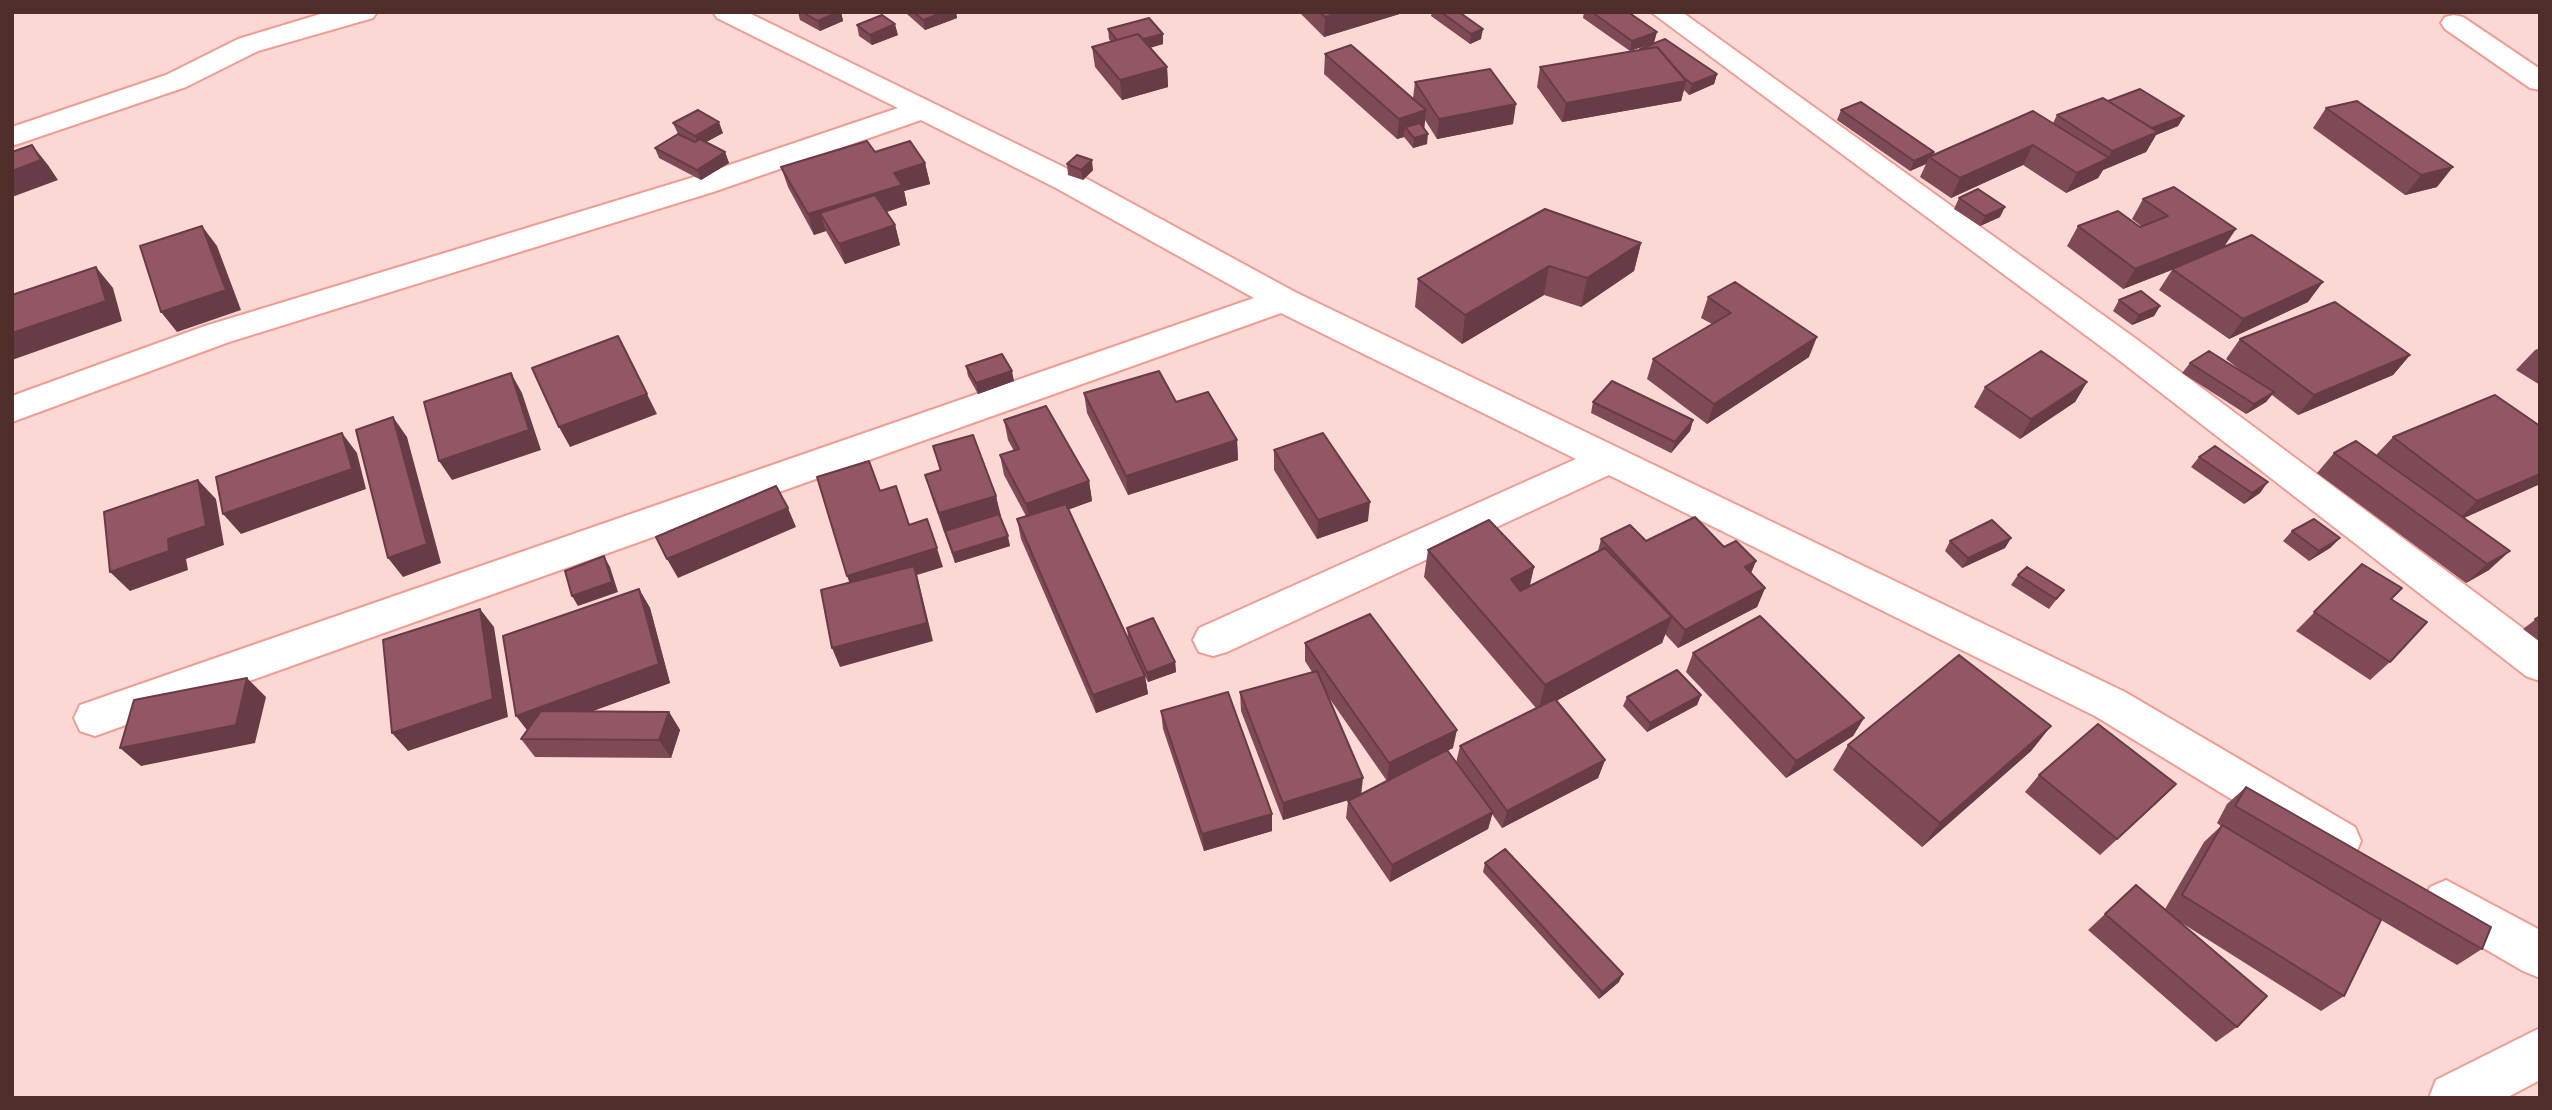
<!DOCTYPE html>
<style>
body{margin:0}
#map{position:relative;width:2552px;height:1110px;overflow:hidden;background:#fcd8d4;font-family:"DejaVu Sans",sans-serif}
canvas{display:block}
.frame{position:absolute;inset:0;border:14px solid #4f2d2a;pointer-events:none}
</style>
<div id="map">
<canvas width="2552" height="1110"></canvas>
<div class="frame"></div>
</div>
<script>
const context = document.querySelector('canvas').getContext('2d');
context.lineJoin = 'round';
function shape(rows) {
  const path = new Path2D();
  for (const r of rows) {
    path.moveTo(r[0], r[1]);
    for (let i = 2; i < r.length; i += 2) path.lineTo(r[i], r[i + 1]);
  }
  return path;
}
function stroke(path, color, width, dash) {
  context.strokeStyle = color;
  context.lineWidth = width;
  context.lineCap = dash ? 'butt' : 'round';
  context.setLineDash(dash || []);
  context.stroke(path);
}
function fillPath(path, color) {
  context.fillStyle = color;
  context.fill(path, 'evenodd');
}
const minor = shape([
 [327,12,377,12,373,18,258,51,186,87,12,146,12,127,166,75,238,39,327,12],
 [713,12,747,12,1078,174,1295,292,2125,692,2355,827,2361,841,2355,855,2339,861,2323,855,2095,716,1609,475,1227,652,1213,656,1199,652,1193,640,1199,628,1576,459,1281,313,95,736,80,731,74,718,80,705,1254,298,1056,188,921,120,713,192,229,342,12,422,12,396,205,326,691,178,898,108,717,18,713,12],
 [1651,12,1682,12,2139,341,2540,641,2540,681,2526,676,2115,357,1651,12],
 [2454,15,2463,17,2540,69,2540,90,2530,88,2445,29,2441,23,2445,17,2454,15],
 [2446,880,2540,930,2540,978,2523,971,2430,917,2423,902,2430,887,2446,880],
 [2540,1028,2540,1080,2506,1098,2429,1098,2436,1080,2540,1028]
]);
stroke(minor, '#ee9c94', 4);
fillPath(minor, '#fff');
fillPath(shape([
 [798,12,841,12,843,21,820,31,800,20],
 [906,12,956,12,957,18,925,30,907,14],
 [1299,12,1406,12,1324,37],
 [1432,12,1461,12,1459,13,1481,39,1470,44,1431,16],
 [1584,12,1628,12,1654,43,1630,51,1583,18],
 [857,25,898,35,872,45,859,36],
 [1108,29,1163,44,1150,48,1167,67,1168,87,1122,100,1095,67,1092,47,1111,42,1109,39],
 [1325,54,1413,98,1415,82,1513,124,1437,139,1425,120,1424,129,1427,144,1413,148,1404,137,1397,139,1324,74],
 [1540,67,1717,74,1714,84,1689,95,1684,90,1681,101,1562,122,1537,87],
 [2108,101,2184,116,2178,126,2156,135,2146,152,2103,170,2098,178,2066,193,2023,165,1951,198,1920,177,1926,164,1910,171,1837,120,1841,110,1934,152,1933,155,2053,123,2057,115],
 [2326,108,2437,187,2405,195,2313,128],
 [673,123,723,133,706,142,725,152,729,163,701,180,659,158,655,148,678,134],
 [875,152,925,163,930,184,904,191,907,205,887,212,895,225,900,245,845,264,826,231,814,235,788,187,781,167],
 [1067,164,1093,170,1083,180,1068,175],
 [1959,198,2000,217,1980,226,1954,209],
 [2143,199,2224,247,2308,302,2229,339,2159,290,2172,270,2123,289,2067,246,2078,226,2141,226,2132,219],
 [1641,243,1634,271,1581,307,1544,295,1462,344,1415,307,1418,279],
 [1708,297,1809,357,1707,424,1647,379,1653,359,1712,324,1701,318],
 [2119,300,2160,306,2154,316,2132,325,2113,311],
 [2240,339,2410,355,2393,375,2298,415,2272,395,2266,402,2246,414,2182,373,2190,363,2244,373,2226,359],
 [2540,348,2540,385,2516,370,2535,350],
 [966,366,1014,381,978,394,968,376],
 [2087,382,2075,402,2020,439,1974,407,1985,387],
 [1084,393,1176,402,1237,440,1238,460,1128,495,1087,413],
 [1593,402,1693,420,1690,431,1671,453,1591,413],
 [1004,420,1089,481,1092,501,1068,509,1128,638,1127,628,1175,662,1176,672,1148,682,1145,676,1148,694,1096,713,1021,539,1017,519,1026,516,1004,475,1000,455,1014,451,1008,440],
 [2540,426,2540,484,2464,518,2489,570,2466,583,2317,473,2334,453,2376,455,2393,437],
 [933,446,996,496,1000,516,1010,546,955,563,931,495,925,475,940,471],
 [1274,450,1368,521,1317,539,1274,470],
 [2199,457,2260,493,2244,504,2191,467],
 [2292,531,2340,538,2330,548,2309,561,2283,541],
 [2011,538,2005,548,1962,568,1945,551,1950,541],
 [1601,539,1646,541,1724,547,1756,561,1751,573,1765,588,1757,607,1678,648,1665,634,1662,643,1556,701,1605,760,1598,778,1502,828,1492,814,1488,829,1390,882,1346,818,1348,801,1352,799,1283,820,1241,711,1240,692,1312,672,1305,661,1305,643,1453,748,1447,751,1456,763,1460,746,1536,708,1424,577,1428,550,1534,567,1529,587,1598,551],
 [1325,692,1387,781,1361,794],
 [2362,564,2391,599,2390,662,2370,680,2296,631],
 [2018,575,2064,590,2049,609,2011,585],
 [639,589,650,608,670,683,592,711,669,712,680,730,671,758,535,757,521,739],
 [2540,616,2540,642,2523,629],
 [1693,653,1864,718,1853,736,1786,778,1686,672],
 [1701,695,1697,705,1647,732,1623,706,1627,697],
 [1161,711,1272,814,1272,831,1204,851,1163,729],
 [2051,726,2031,751,1922,847,1833,770,1848,745],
 [2039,775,2176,784,2100,855,2025,792],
 [2246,787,2482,949,2457,965,2381,920,2344,996,2321,1011,2177,920,2237,1027,2216,1042,2088,930,2136,885,2165,909,2204,842,2221,826,2217,823,2227,804],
 [1485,863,1619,982,1599,999,1483,872]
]), '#7e4a56');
fillPath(shape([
 [838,12,841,12,843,21,820,31,818,21],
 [944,12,956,12,957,18,925,30,923,20],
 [1341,12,1406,12,1324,37,1325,17],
 [895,24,898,35,872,45,870,35],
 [1483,29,1481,39,1470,44,1471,34],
 [1657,32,1654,43,1630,51,1632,41],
 [1163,34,1163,44,1122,55,1121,45],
 [1167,67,1168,87,1122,100,1120,80],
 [1717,74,1714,84,1689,95,1692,84],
 [1686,81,1681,101,1562,122,1566,103],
 [1516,104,1513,124,1437,139,1439,119],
 [1426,110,1424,130,1405,127,1404,137,1397,139,1399,119],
 [2184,116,2178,126,2156,135,2146,152,2103,170,2098,178,2066,193,2077,173,2108,159,2112,151,2149,130],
 [719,122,723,133,699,146,695,136],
 [1428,134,1427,144,1413,148,1414,138],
 [32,145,48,165,58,180,12,197,12,171],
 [2033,145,2023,165,1951,198,1960,178],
 [725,152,729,163,701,180,697,170],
 [1934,152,1931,159,1929,157,1926,164,1910,171,1914,161],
 [1092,160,1093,170,1083,180,1081,170],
 [925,163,930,184,904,191,907,205,830,230,820,213,826,231,814,235,808,214,894,173],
 [2453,167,2437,187,2405,195,2421,175],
 [2005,207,2000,217,1980,226,1985,216],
 [895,225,900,245,845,264,839,244],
 [202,226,217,246,241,310,177,332,161,312],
 [2236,229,2222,250,2123,289,2135,269],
 [1641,243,1634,271,1581,307,1587,278],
 [1549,266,1544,295,1462,344,1465,315],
 [96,267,113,288,122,321,12,360,12,333],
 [2323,282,2308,302,2229,339,2243,319],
 [2160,306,2154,316,2132,325,2139,315],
 [1817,337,1809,357,1707,424,1714,404],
 [2410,355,2393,375,2298,415,2314,395],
 [1012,371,1014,381,978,394,976,383],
 [511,373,522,393,541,450,452,480,439,461],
 [2087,382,2075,402,2020,439,2031,419],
 [2274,392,2266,402,2246,414,2254,404],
 [647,394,657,414,570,447,559,427],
 [393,417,407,437,441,563,403,577,388,558],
 [1693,420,1690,431,1671,453,1675,442],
 [342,433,357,453,366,489,241,534,223,514],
 [1237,440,1238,460,1128,495,1126,476],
 [2540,474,2540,484,2457,521,2477,501],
 [198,480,216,499,224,545,186,559,188,570,130,591,110,572,168,539],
 [1089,481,1092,501,1030,524,1026,504],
 [2268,482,2260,493,2244,504,2252,493],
 [996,496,1001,516,944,532,939,513],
 [1370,502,1368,521,1317,539,1318,520],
 [788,508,796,527,678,578,667,559],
 [1008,536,1010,546,955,563,953,553],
 [2011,538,2005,548,1962,568,1968,558],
 [2340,538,2330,548,2309,561,2319,551],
 [937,548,943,567,917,575,933,641,840,667,832,648,854,595,847,576],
 [2510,551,2489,570,2466,583,2487,564],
 [604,556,610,567,618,592,578,606,572,596],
 [1756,561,1748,580,1745,567],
 [1534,567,1528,594,1505,606,1511,579],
 [1765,588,1757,607,1678,648,1685,630],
 [639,589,650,608,670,683,530,734,516,716],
 [480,609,494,627,508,717,408,751,392,733],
 [1672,617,1662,643,1538,711,1545,685],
 [1175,662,1176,672,1148,682,1147,673],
 [1145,676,1148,694,1096,713,1093,695],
 [247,678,266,697,255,743,141,766,120,748],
 [1701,695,1697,705,1647,732,1650,723],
 [669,712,680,730,671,758,659,740],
 [1864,718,1853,736,1786,778,1796,761],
 [2051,726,2031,751,1922,847,1940,823],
 [1457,730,1453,748,1387,781,1389,763],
 [1605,760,1598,778,1502,828,1507,811],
 [1363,778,1361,796,1283,820,1283,803],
 [2176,784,2159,801,2100,855,2117,839],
 [1493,812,1488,829,1390,882,1392,865],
 [1272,814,1272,831,1204,851,1202,834],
 [1623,974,1619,982,1599,999,1602,992]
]), '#673c46');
const building = shape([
 [802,12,838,12,818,21,802,12],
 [914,12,944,12,923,20,914,12],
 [1320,12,1341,12,1325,17,1320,12],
 [1441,12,1459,12,1483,29,1471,34,1441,12],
 [1592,12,1628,12,1657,32,1632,41,1592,12],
 [882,15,895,24,870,35,857,25,882,15],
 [1149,18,1163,34,1143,39,1138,34,1117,40,1108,29,1149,18],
 [1138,34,1167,67,1120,80,1092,47,1138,34],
 [1665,39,1717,74,1692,84,1684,78,1657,47,1640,49,1665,39],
 [1351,45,1426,110,1399,119,1325,54,1351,45],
 [1657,47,1686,81,1566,103,1540,67,1657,47],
 [1490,69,1516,104,1439,119,1415,82,1490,69],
 [2140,89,2184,116,2152,128,2108,101,2140,89],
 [2103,98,2158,132,2112,151,2057,115,2103,98],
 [2357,101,2453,167,2421,175,2326,108,2357,101],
 [1861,102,1934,152,1914,161,1841,110,1861,102],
 [698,110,719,122,695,136,673,123,698,110],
 [2033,111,2109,158,2077,173,2033,145,1960,178,1929,157,2033,111],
 [1420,123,1428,134,1414,138,1405,127,1420,123],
 [678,134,695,142,700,139,725,152,697,170,655,148,678,134],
 [867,141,875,152,910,141,925,163,894,173,902,185,808,214,781,167,867,141],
 [32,145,41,160,12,171,12,152,32,145],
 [1077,155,1092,160,1081,170,1067,164,1077,155],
 [2174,187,2236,229,2135,269,2078,226,2118,211,2140,227,2168,216,2143,199,2174,187],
 [1978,189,2005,207,1985,216,1959,198,1978,189],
 [875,195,895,225,839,244,820,213,875,195],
 [1545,209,1641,243,1587,278,1549,266,1465,315,1418,279,1545,209],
 [202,226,226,290,161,312,140,246,202,226],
 [2252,235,2323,282,2243,319,2172,269,2252,235],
 [96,267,106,301,12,333,12,295,96,267],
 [1735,282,1817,337,1714,404,1653,359,1731,313,1708,297,1735,282],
 [2141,291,2160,306,2139,315,2119,300,2141,291],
 [2335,302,2410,355,2314,395,2240,339,2335,302],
 [618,336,647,394,559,427,532,368,618,336],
 [2041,351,2087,382,2031,419,1985,387,2041,351],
 [2209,351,2274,392,2254,404,2190,363,2209,351],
 [1002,354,1012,371,976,383,966,366,1002,354],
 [1159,371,1176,402,1208,392,1237,440,1126,476,1084,393,1159,371],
 [511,373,529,430,439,461,424,402,511,373],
 [1612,381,1693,420,1675,442,1593,402,1612,381],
 [2495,395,2540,426,2540,474,2477,501,2393,437,2495,395],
 [1046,406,1089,481,1026,504,1000,455,1019,449,1004,420,1046,406],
 [393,417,427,544,388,558,356,430,393,417],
 [342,433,352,469,223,514,216,477,342,433],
 [1323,433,1370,502,1318,520,1274,450,1323,433],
 [973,435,996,496,939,513,925,475,941,470,933,446,973,435],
 [2356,441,2510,551,2487,564,2334,453,2356,441],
 [2215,446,2268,482,2252,493,2199,457,2215,446],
 [869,461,880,491,896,486,909,525,927,519,937,548,847,576,817,477,869,461],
 [198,480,206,526,168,539,169,551,110,572,104,512,198,480],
 [776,486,788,508,667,559,656,537,776,486],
 [1066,504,1145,676,1093,695,1017,519,1066,504],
 [999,514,1008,536,953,553,945,531,999,514],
 [1695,517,1724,547,1736,541,1756,561,1745,567,1765,588,1685,630,1601,539,1630,525,1646,541,1695,517],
 [2314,519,2340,538,2319,551,2292,531,2314,519],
 [1489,520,1534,567,1511,579,1520,591,1605,548,1672,617,1545,685,1428,550,1489,520],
 [1992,520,2011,538,1968,558,1950,541,1992,520],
 [604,556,612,582,572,596,565,571,604,556],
 [2362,564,2402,588,2391,599,2427,622,2390,662,2314,612,2362,564],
 [914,566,927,623,832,648,821,590,914,566],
 [2027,567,2064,590,2056,599,2018,575,2027,567],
 [639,589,659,664,516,716,503,636,639,589],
 [480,609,493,699,392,733,383,640,480,609],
 [1370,614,1457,730,1389,763,1305,643,1370,614],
 [1760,616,1864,718,1796,761,1693,653,1760,616],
 [2540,616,2540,623,2535,619,2540,616],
 [1153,618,1175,662,1147,673,1127,628,1153,618],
 [1959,655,2051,726,1940,823,1848,745,1959,655],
 [1677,670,1701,695,1650,723,1627,697,1677,670],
 [1317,671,1363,778,1283,803,1240,692,1317,671],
 [247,678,236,725,120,748,134,700,247,678],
 [1228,692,1272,814,1202,834,1161,711,1228,692],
 [1555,699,1605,760,1507,811,1460,746,1555,699],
 [541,711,669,712,659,740,521,739,541,711],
 [2098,724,2176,784,2117,839,2039,775,2098,724],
 [1447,750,1493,812,1392,865,1348,801,1447,750],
 [2246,787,2491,927,2482,949,2235,806,2246,787],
 [2222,825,2381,920,2344,996,2182,895,2222,825],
 [1505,849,1623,974,1602,992,1485,863,1505,849],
 [2136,885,2267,996,2237,1027,2105,914,2136,885]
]);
fillPath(building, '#935664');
stroke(building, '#673c46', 2);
</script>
